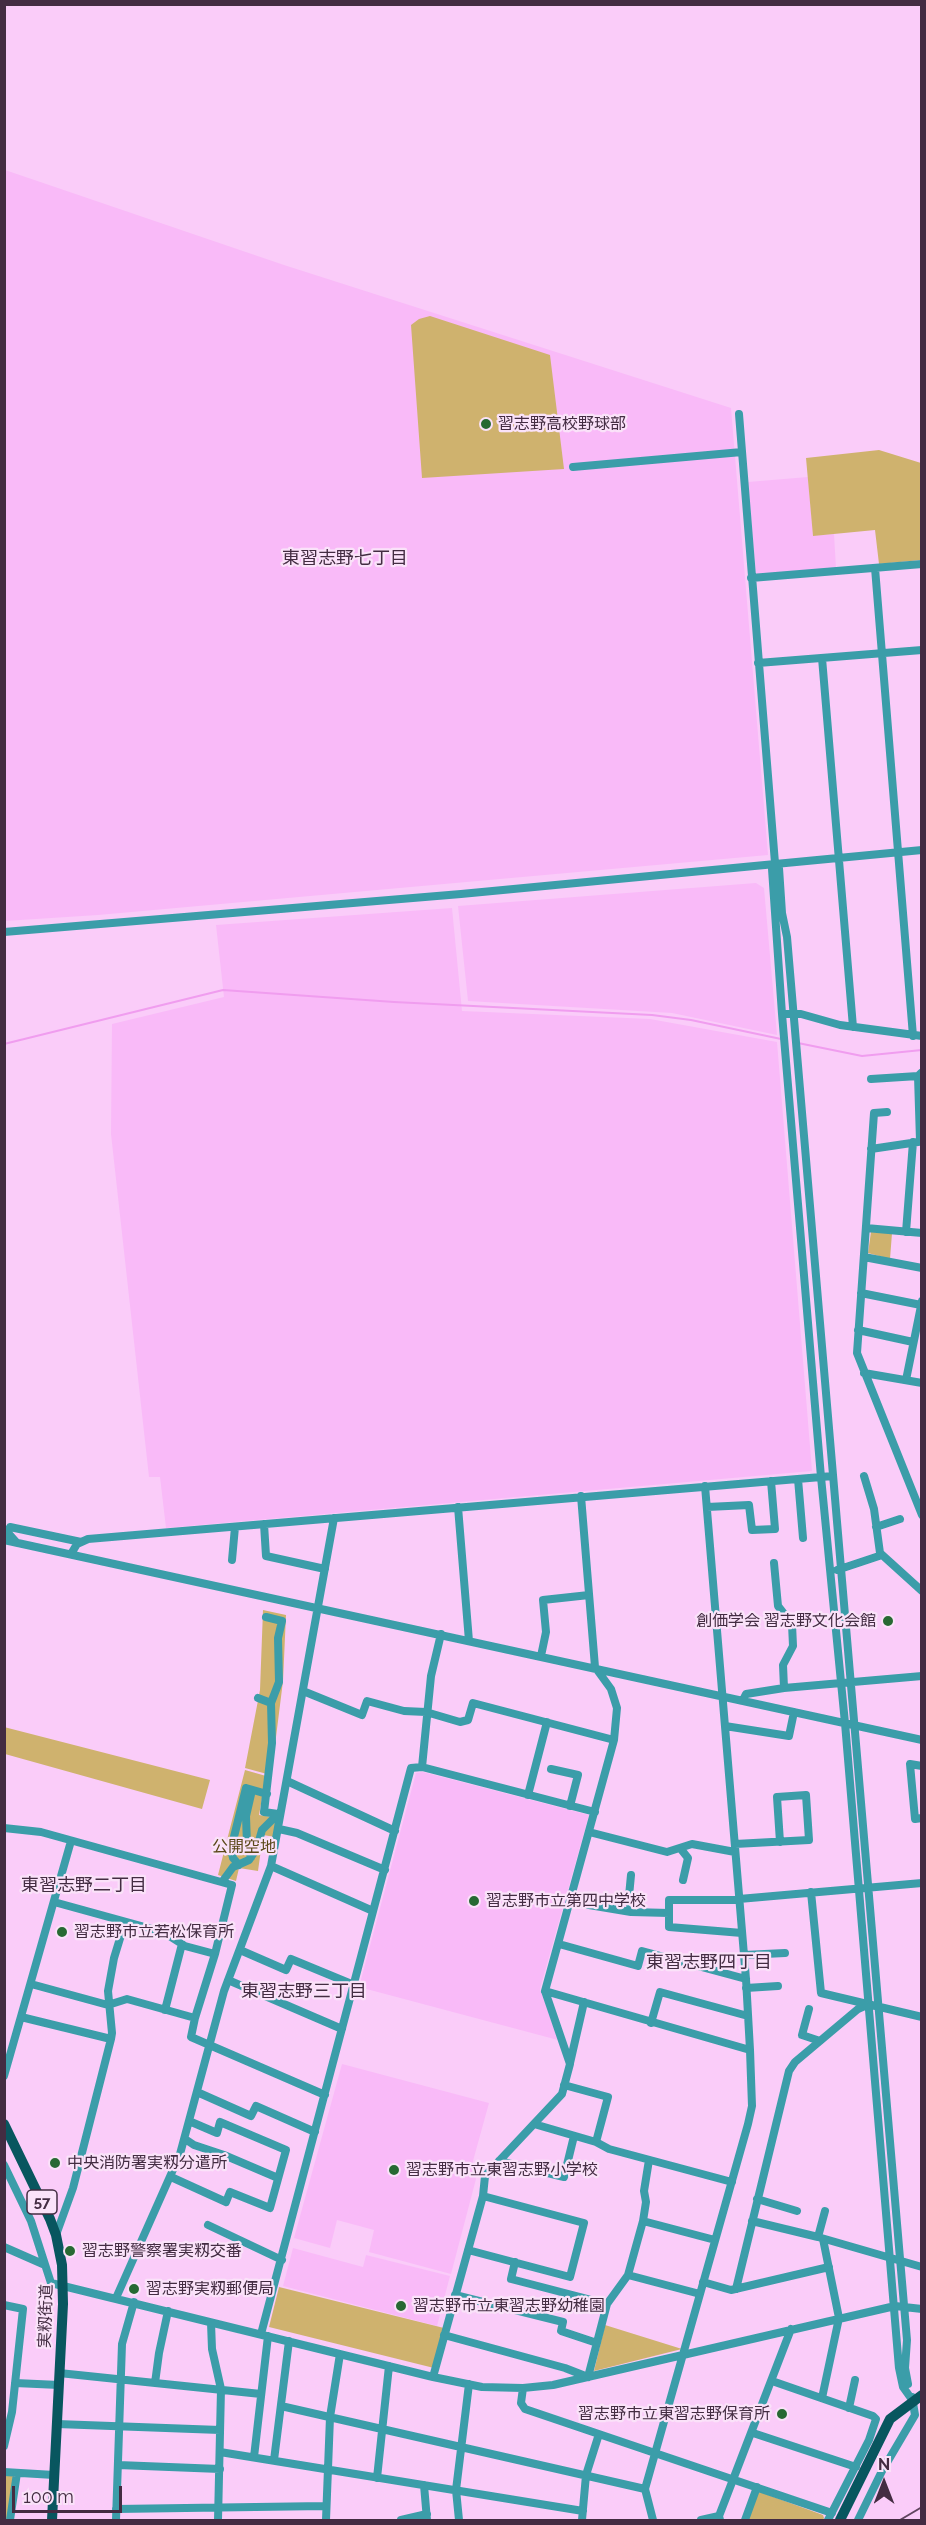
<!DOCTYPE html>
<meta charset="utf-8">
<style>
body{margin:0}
#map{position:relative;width:926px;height:2525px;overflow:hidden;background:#faccf9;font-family:Raleway,sans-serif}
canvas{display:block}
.frame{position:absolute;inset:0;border:6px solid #432c42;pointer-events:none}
.north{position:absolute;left:854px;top:2453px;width:60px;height:60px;-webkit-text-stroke:4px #fae2f9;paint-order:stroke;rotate:0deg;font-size:16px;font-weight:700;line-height:24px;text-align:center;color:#432c42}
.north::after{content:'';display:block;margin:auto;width:21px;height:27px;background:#432c42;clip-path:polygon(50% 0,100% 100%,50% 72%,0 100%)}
.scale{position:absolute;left:12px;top:2486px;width:110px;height:27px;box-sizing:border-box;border:3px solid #432c42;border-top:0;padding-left:8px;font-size:18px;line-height:21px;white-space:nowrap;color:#432c42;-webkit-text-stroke:4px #fae2f9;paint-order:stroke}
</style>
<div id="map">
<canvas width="926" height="2525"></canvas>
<div class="frame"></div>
<div class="north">N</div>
<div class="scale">100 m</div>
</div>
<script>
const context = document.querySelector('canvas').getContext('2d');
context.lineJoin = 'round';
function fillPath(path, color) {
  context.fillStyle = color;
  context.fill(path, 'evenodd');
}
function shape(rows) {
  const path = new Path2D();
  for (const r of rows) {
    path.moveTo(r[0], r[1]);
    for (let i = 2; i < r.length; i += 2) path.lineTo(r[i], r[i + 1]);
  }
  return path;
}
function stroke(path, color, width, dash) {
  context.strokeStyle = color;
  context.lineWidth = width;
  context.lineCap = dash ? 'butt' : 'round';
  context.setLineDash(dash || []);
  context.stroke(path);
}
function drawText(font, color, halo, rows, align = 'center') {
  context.font = font + ' Raleway,"Noto Sans JP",sans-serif';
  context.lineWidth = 4.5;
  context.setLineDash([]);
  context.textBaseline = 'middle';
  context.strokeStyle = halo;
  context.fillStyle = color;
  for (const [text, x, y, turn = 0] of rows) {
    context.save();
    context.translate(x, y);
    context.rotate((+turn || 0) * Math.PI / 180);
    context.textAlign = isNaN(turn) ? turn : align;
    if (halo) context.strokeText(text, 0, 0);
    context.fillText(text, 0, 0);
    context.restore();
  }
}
fillPath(shape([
 [5,170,284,265,731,408,768,855,98,915,5,921],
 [808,477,813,535,834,534,836,568,756,575,748,482],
 [756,883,764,888,777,1035,672,1013,468,1001,458,906],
 [452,908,462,1011,650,1019,777,1042,812,1471,166,1528,160,1477,149,1477,111,1134,112,1024,224,997,216,925],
 [423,1772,589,1815,540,1989,558,2040,359,1987,416,1773],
 [342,2064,489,2103,473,2161,476,2179,451,2274,369,2252,374,2230,337,2220,330,2248,294,2238],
 [293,2248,363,2267,366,2255,450,2276,437,2326,283,2286]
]), '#f9baf8');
fillPath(shape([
 [430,316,550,355,564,469,422,478,411,325,419,319],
 [879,450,921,463,921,560,879,564,875,530,813,536,806,458],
 [871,1232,892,1233,890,1259,868,1253],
 [263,1610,286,1615,283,1681,267,1809,278,1817,260,1814,267,1774,245,1768,260,1690],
 [4,1727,210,1780,202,1809,5,1754],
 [245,1770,266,1776,259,1815,278,1818,275,1837,263,1835,258,1871,239,1868,236,1881,218,1875],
 [279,2287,444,2328,434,2368,269,2327],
 [605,2325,682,2349,594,2371],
 [4,2475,14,2476,8,2520,5,2520],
 [760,2492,823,2515,824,2518,823,2520,748,2520,757,2494]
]), '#cfb26e');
stroke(shape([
 [798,1043,862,1056,922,1050],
 [4,1044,223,990,394,1002,652,1015,691,1020,781,1039]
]), '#f09def', 2);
stroke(shape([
 [739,414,775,863,772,869,782,1014,821,1477,845,1723,899,2368,903,2387,913,2401],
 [573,467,742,452],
 [875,568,913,1036],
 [751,578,922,564],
 [822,658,853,1027],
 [758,663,922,650],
 [775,863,779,868,782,913,787,937,907,2340,905,2368,908,2384],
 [4,932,461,894,922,850],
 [782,1014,801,1014,840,1025,922,1036],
 [918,1076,920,1141],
 [871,1079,918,1076,921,1073],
 [887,1112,874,1113,857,1353,922,1515],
 [871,1149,918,1142],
 [866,1228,922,1233],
 [906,1232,913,1142],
 [864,1257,922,1268],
 [861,1293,921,1305],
 [858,1330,913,1342],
 [864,1373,922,1383],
 [906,1380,922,1301],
 [864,1476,874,1509,880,1553,922,1591],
 [798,1479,803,1538],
 [705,1486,746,1979,750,2050],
 [458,1507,469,1641],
 [707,1507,749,1505,752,1530,775,1529,771,1481],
 [264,1524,266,1556,325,1569],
 [876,1527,900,1519],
 [4,1540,922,1740],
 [16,1542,8,1533,10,1527,81,1542],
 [71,1554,77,1544,88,1539,833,1476],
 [232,1560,235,1527],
 [774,1563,778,1606,792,1624,793,1646,783,1665,784,1688],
 [837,1570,882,1555],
 [541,1656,546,1632,543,1600,589,1595],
 [303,1691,362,1715,367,1701,404,1711,426,1712,460,1722,468,1720,473,1703,614,1740],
 [258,1698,271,1703],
 [743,1700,746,1694,784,1688,922,1676],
 [725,1726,789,1736,794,1712],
 [922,1766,910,1764,915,1819,922,1818],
 [422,1767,431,1676,441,1634],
 [551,1769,578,1775,570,1806],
 [287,1781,395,1831],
 [528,1795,547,1722],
 [4,1828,41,1832,232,1885,215,1954,185,1946,163,1932,54,1902],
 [279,1829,297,1833,385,1870],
 [589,1832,667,1852,692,1844,735,1852],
 [735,1844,809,1840,806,1795,777,1797,780,1842],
 [680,1848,688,1858,683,1880],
 [251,1857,247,1845,246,1816,252,1790],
 [239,1865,233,1858,231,1849,246,1788,267,1794],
 [271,1866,373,1911],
 [631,1875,629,1896,631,1912],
 [222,1882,233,1867,249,1860,257,1848,262,1830,278,1814,264,1812,272,1743,271,1703,279,1682,278,1638,282,1621,266,1617],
 [811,1892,821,1993,922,2017],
 [739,1899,922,1883],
 [571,1902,631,1912,669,1913,669,1900,739,1900],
 [669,1913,669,1927,742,1933],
 [559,1944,638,1966,642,1951,746,1979],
 [240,1950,286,1970,291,1959,354,1985],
 [744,1955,785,1953],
 [228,1980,342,2029],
 [31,1984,108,2005,127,1999,195,2018,191,2037,325,2095],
 [746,1988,778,1986],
 [545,1991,750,2050,752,2106,748,2124,645,2489,653,2520],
 [809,2009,802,2035,820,2041],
 [165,2010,182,1944],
 [21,2017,111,2039],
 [195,2018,215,1954],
 [651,2023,660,1992,748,2016],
 [570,2063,584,2002],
 [4,2076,71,1841],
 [564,2085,608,2097,596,2142],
 [197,2092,251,2116,256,2106,315,2132],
 [534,2124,596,2142,609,2149,732,2182],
 [185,2139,194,2145,224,2155,278,2178],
 [499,2161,564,2177,574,2136],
 [4,2165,31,2221,51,2283,433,2377,482,2387,523,2388,553,2385,895,2306,922,2309],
 [171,2177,226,2202,230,2192,270,2208,286,2150,220,2122,217,2133,189,2121],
 [757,2199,797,2211],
 [643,2221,715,2240],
 [752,2221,818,2237,922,2267],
 [208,2225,282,2260],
 [56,2235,73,2188,111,2039,112,2033,108,1991,114,1958,125,1922],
 [818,2237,825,2211],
 [4,2247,45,2265],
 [468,2250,570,2277,584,2223,483,2196],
 [515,2262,511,2279,607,2304],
 [628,2275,700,2294],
 [703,2282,731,2290,829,2267],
 [736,2289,789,2071,795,2062,858,2009,869,2004],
 [455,2295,563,2322,561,2331,597,2343],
 [116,2298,180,2154,224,1991,271,1866,334,1518],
 [4,2305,23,2309,12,2412,4,2446],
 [211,2323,212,2349,221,2389,218,2520],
 [261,2334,411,1768,422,1767,595,1812],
 [444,2335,565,2368,588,2377,607,2304,628,2275,643,2221,646,2202,644,2191,649,2160],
 [59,2373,261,2394],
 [433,2377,483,2196,485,2176,562,2094,570,2064,545,1991,614,1740,617,1708,611,1689,595,1667,581,1496],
 [772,2381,873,2416,876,2419,869,2440,828,2520],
 [15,2383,59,2385],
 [155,2383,159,2353,168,2311],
 [523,2388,521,2403,525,2409,832,2513],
 [822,2398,839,2318,823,2239],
 [281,2406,645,2489],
 [849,2408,855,2380],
 [57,2424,220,2430],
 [753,2433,856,2467],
 [220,2452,583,2511],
 [254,2457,268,2336],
 [274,2460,289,2341],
 [118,2465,220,2469],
 [4,2472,54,2475],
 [377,2478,389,2366],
 [424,2485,427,2520],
 [116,2509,325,2506],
 [10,2520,17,2473],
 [116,2520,122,2344,134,2302],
 [326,2520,330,2417,340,2354],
 [401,2520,427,2514],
 [459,2520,456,2490,469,2384],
 [582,2520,586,2475,599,2434],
 [701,2520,719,2516],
 [720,2520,719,2516,791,2329],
 [745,2520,757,2487],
 [858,2520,882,2471,915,2415,912,2397]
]), '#3b9da9', 8);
stroke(shape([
 [4,2124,50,2219,56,2235,62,2265,63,2304,52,2520],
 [840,2520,890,2419,922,2395]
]), '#08565f', 10);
stroke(shape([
 [900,2520,922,2507]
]), '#60455f', 2);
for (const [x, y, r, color] of [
 [486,424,6,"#276933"],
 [888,1621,6,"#276933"],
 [474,1901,6,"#276933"],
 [62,1932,6,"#276933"],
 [55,2163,6,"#276933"],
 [394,2170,6,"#276933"],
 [70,2251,6,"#276933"],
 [134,2289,6,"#276933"],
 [401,2306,6,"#276933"],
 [782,2414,6,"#276933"]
]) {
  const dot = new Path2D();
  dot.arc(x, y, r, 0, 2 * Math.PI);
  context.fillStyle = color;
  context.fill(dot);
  stroke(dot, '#fae2f9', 2);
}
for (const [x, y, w] of [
 [42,2202,30]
]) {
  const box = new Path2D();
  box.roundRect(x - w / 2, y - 12, w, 24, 4.5);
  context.fillStyle = '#fae2f9';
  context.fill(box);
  stroke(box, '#432c42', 1.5);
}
drawText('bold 15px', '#432c42', null, [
 ["57",42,2202]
]);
drawText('16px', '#432c42', '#fae2f9', [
 ["習志野高校野球部",498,424],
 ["創価学会 習志野文化会館",876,1621,"right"],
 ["習志野市立第四中学校",486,1901],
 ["習志野市立若松保育所",74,1932],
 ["中央消防署実籾分遣所",67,2163],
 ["習志野市立東習志野小学校",406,2170],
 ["習志野警察署実籾交番",82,2251],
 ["習志野実籾郵便局",146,2289],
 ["習志野市立東習志野幼稚園",413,2306],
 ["習志野市立東習志野保育所",770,2414,"right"]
], 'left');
drawText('16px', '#5a4718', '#fae2f9', [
 ["公開空地",244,1847]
]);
drawText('16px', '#432c42', '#fae2f9', [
 ["実籾街道",46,2316,-88]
]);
drawText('18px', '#432c42', '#fae2f9', [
 ["東習志野七丁目",345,559],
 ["東習志野二丁目",84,1886],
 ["東習志野四丁目",709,1963],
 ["東習志野三丁目",304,1992]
]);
</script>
